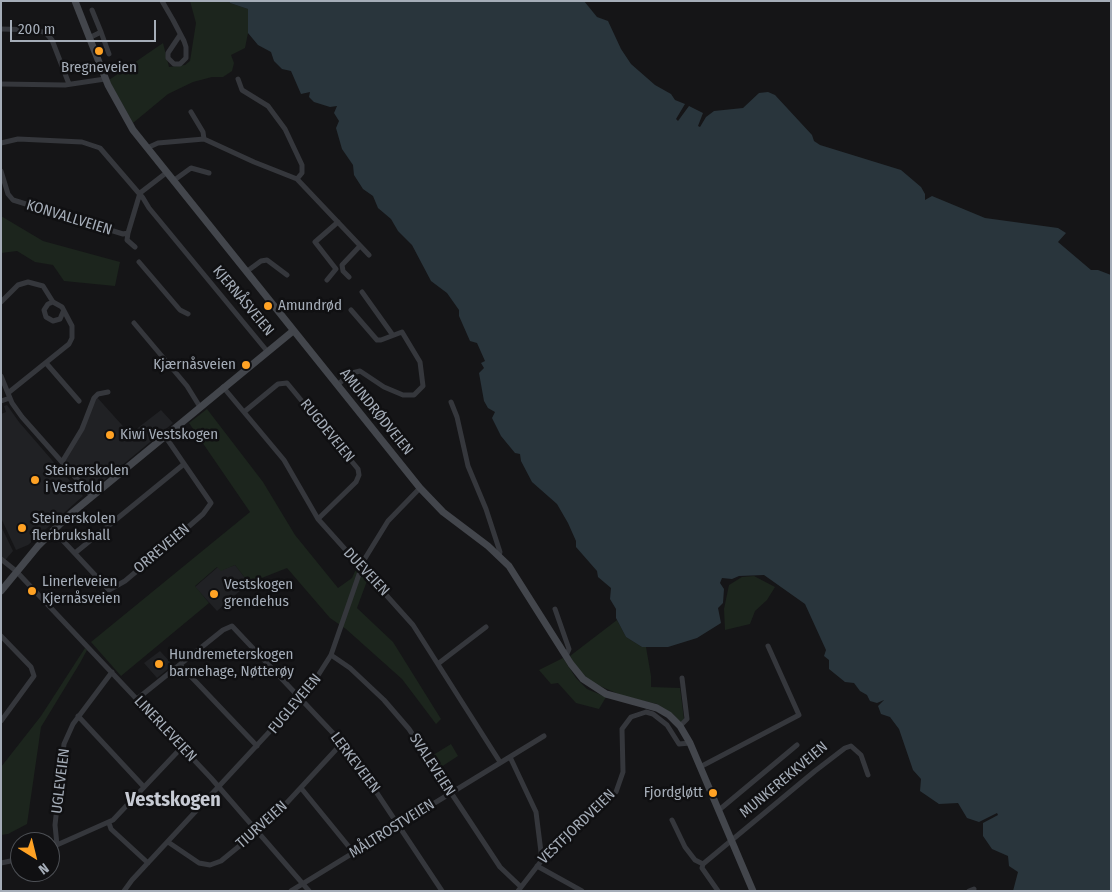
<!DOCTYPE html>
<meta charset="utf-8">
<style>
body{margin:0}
#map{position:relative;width:1112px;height:892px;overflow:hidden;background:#151517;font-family:"Fira Sans Condensed",sans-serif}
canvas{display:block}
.frame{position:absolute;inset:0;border:2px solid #a5adb8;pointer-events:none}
.north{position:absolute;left:10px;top:832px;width:50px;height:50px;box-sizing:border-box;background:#101012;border:1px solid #4c4f54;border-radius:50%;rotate:144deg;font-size:14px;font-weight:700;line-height:20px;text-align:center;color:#a5adb8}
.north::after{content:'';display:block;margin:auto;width:18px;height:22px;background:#ffa224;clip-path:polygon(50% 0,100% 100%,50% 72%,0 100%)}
.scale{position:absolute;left:10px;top:20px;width:146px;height:22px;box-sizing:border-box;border:2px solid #a5adb8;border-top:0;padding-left:6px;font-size:15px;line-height:18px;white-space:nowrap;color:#a5adb8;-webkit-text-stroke:4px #101012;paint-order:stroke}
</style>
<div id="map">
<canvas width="1112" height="892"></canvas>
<div class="frame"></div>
<div class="north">N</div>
<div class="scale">200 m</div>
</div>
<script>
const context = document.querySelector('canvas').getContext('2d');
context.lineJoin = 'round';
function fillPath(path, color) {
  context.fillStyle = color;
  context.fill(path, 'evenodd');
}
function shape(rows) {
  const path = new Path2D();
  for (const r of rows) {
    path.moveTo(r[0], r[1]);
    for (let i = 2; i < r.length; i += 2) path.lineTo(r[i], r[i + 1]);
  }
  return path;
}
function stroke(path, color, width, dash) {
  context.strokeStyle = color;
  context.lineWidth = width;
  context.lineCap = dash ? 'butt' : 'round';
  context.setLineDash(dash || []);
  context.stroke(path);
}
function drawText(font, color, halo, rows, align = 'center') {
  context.font = font + ' "Fira Sans Condensed",sans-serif';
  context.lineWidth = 5;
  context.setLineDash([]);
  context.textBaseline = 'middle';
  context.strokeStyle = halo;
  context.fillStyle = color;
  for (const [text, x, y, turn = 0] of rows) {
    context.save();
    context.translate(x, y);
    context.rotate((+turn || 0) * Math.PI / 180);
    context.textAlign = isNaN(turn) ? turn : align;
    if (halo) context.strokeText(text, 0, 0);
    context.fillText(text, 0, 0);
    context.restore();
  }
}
fillPath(shape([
 [95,395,130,434,161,410,173,423,90,492,64,461],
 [7,405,19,422,83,496,28,545,16,550,1,518,1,414,6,412,4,406],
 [1,526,13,551,1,565],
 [235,565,249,583,217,611,195,587,218,567,221,570],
 [160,651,173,665,157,678,144,663]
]), '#202124');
fillPath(shape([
 [190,1,229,1,230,3,248,9,248,33,245,48,231,55,234,63,232,71,223,77,212,77,193,82,168,94,133,123,109,80,163,43,169,67,185,65,190,61,196,23],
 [1,216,43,241,120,262,115,286,64,281,53,265,35,262,17,251,1,253],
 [207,409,263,482,295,535,338,588,352,578,357,567,368,578,357,608,393,642,441,719,436,724,402,679,346,629,330,618,287,568,249,583,235,565,221,571,217,567,195,586,209,603,121,676,91,642,250,512,189,423],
 [754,576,775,587,767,600,755,611,750,624,725,630,724,609,729,585,742,577],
 [617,620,626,637,642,647,646,647,651,676,651,687,680,688,684,719,681,723,673,714,657,704,623,696,593,683,580,673,570,656],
 [85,648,87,650,80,663,41,727,27,824,8,834,1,835,1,767,41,716],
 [563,658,576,678,587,689,606,697,599,709,576,703,558,683,551,684,539,670],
 [451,744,458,756,438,769,430,757]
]), '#1c251d');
fillPath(shape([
 [229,1,584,1,597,17,608,21,621,49,631,64,655,85,671,94,675,100,685,104,676,119,678,121,689,106,703,113,698,126,700,127,706,117,714,111,743,108,759,93,768,92,775,95,812,135,814,141,820,145,901,170,921,187,925,194,925,200,932,196,985,218,1058,228,1066,233,1058,242,1091,270,1098,270,1111,275,1111,891,1013,891,1018,872,1009,866,1008,856,992,849,983,836,983,823,998,815,997,813,979,822,967,818,958,803,939,804,920,791,921,779,913,770,899,729,890,717,881,714,878,706,884,700,877,703,870,701,867,695,860,691,854,683,845,682,829,669,829,660,824,656,826,650,805,604,764,575,739,576,732,579,722,578,720,583,724,589,723,603,718,608,721,623,697,638,668,647,642,647,626,637,616,618,616,609,610,599,611,588,598,577,597,571,576,547,576,541,568,523,557,504,532,482,521,461,520,454,515,453,501,436,492,418,495,412,488,408,484,401,479,373,484,368,481,363,485,361,477,343,470,341,459,316,459,310,447,293,431,281,412,245,398,231,391,219,378,208,373,196,363,189,354,175,353,165,342,149,336,128,339,121,334,113,337,106,330,107,314,102,309,97,310,92,301,94,291,71,282,69,274,61,271,52,258,45,248,33,248,9,230,3]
]), '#29353c');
stroke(shape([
 [162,1,173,20,184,41,186,47,186,58,180,64,174,64,168,58,168,53,180,35],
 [1,29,37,30,46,33,52,40,69,84],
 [101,32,109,54],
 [89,38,101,32,92,10],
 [238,79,242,90,268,106,285,129,302,165,302,173,297,179],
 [1,84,65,85,105,79],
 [191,112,203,132,204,139],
 [1,143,18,139,82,142,100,148,143,198,149,208,267,351],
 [147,148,158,143,204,139,254,162,297,179,369,255],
 [1,171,8,194,13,200,123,234,128,233,140,193,166,173],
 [173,181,191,168,209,173],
 [128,233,127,240,135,247],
 [139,262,180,310,188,314],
 [246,272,261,261,267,260,287,275],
 [349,277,343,271,342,265,359,247],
 [327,280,336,269,315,242,338,222],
 [362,292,392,334],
 [1,302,18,285,28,282,43,286,53,302],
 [134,323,187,386,200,407],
 [46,363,79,401],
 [1,376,12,403,22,417,92,496],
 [337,385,352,373,360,371,384,387,403,395,414,395,423,386,420,362,402,332,381,340,377,340,351,310],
 [223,387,284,460,318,519,413,625,500,762],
 [8,393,69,344,72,338,72,326,62,307,53,302,48,304,44,310,46,317,53,321,60,319,63,312],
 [1,401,10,398],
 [451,402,457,417,468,466,486,509,500,552,499,556],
 [244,412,278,384,287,383,358,469,359,475,356,482,318,519],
 [62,462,82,429,94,398,98,394,108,392],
 [53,530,109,590,125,581,163,549,203,514,211,503,165,436],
 [75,553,184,464],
 [1,559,16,571,211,778,309,891],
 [555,609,569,649,566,656],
 [1,636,31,667,34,676,1,721],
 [331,655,350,668,384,700,409,729,500,867,521,887],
 [439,663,486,627],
 [180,665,257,746],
 [137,699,223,630,232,626,347,748,442,891],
 [78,716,144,787],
 [680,726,687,719,682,678],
 [510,757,536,812,542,860],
 [700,767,799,715,768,646],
 [301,788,354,853],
 [719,810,797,745],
 [672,820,685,847,695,860,703,864],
 [109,823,111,829,148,863],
 [168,842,199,863,210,865,221,861,270,821,343,742],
 [57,845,55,825,64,744,73,724,112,672],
 [50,848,113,820,182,747],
 [1,863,20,859],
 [537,866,582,891],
 [124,891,132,880,310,688,331,655,364,560,388,521,420,488],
 [291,891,544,736],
 [518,891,542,860,616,792,623,772,622,729,631,717,646,712,653,714,667,725,679,744,690,743],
 [718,891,702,868,703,864,815,771,845,748,851,746,861,755,868,775],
 [969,891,974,889]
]), '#35373c', 5);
stroke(shape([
 [75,1,108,85,133,130,420,488,443,512,488,546,509,566,571,664,583,679,606,694,657,708,669,715,680,726,690,743,753,891],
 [1,591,38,546,67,517,293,331]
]), '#43464c', 7);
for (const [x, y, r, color] of [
 [99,51,5,"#ffa224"],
 [268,306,5,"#ffa224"],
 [246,365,5,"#ffa224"],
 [110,435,5,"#ffa224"],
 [35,480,5,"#ffa224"],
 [22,528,5,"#ffa224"],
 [32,591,5,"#ffa224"],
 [214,594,5,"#ffa224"],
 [159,664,5,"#ffa224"],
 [713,793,5,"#ffa224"]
]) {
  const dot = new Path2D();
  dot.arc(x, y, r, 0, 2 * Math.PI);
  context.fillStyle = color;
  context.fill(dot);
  stroke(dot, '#101012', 2);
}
drawText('15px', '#a5adb8', '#101012', [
 ["Bregneveien",99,68,"center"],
 ["Amundrød",278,306],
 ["Kjærnåsveien",236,365,"right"],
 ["Kiwi Vestskogen",120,435],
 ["Steinerskolen",45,471],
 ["i Vestfold",45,488],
 ["Steinerskolen",32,519],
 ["flerbrukshall",32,536],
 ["Linerleveien",42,582],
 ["Kjernåsveien",42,599],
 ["Vestskogen",224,585],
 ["grendehus",224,602],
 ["Hundremeterskogen",169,655],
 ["barnehage, Nøtterøy",169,672],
 ["Fjordgløtt",703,793,"right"]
], 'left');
drawText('15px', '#a5adb8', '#101012', [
 ["KONVALLVEIEN",69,218,17],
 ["KJERNÅSVEIEN",243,301,50],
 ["AMUNDRØDVEIEN",376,412,51],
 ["RUGDEVEIEN",327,431,51],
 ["ORREVEIEN",162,549,-40],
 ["DUEVEIEN",366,572,47],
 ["FUGLEVEIEN",295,704,-50],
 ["LINERLEVEIEN",165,729,47],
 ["LERKEVEIEN",355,763,53],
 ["SVALEVEIEN",432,765,57],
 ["MUNKEREKKVEIEN",784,780,-40],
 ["UGLEVEIEN",61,781,-83],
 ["TIURVEIEN",262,825,-42],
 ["VESTFJORDVEIEN",577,827,-44],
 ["MÅLTROSTVEIEN",392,829,-32]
]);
drawText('bold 20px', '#c7cbd4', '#101012', [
 ["Vestskogen",173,800]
]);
</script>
